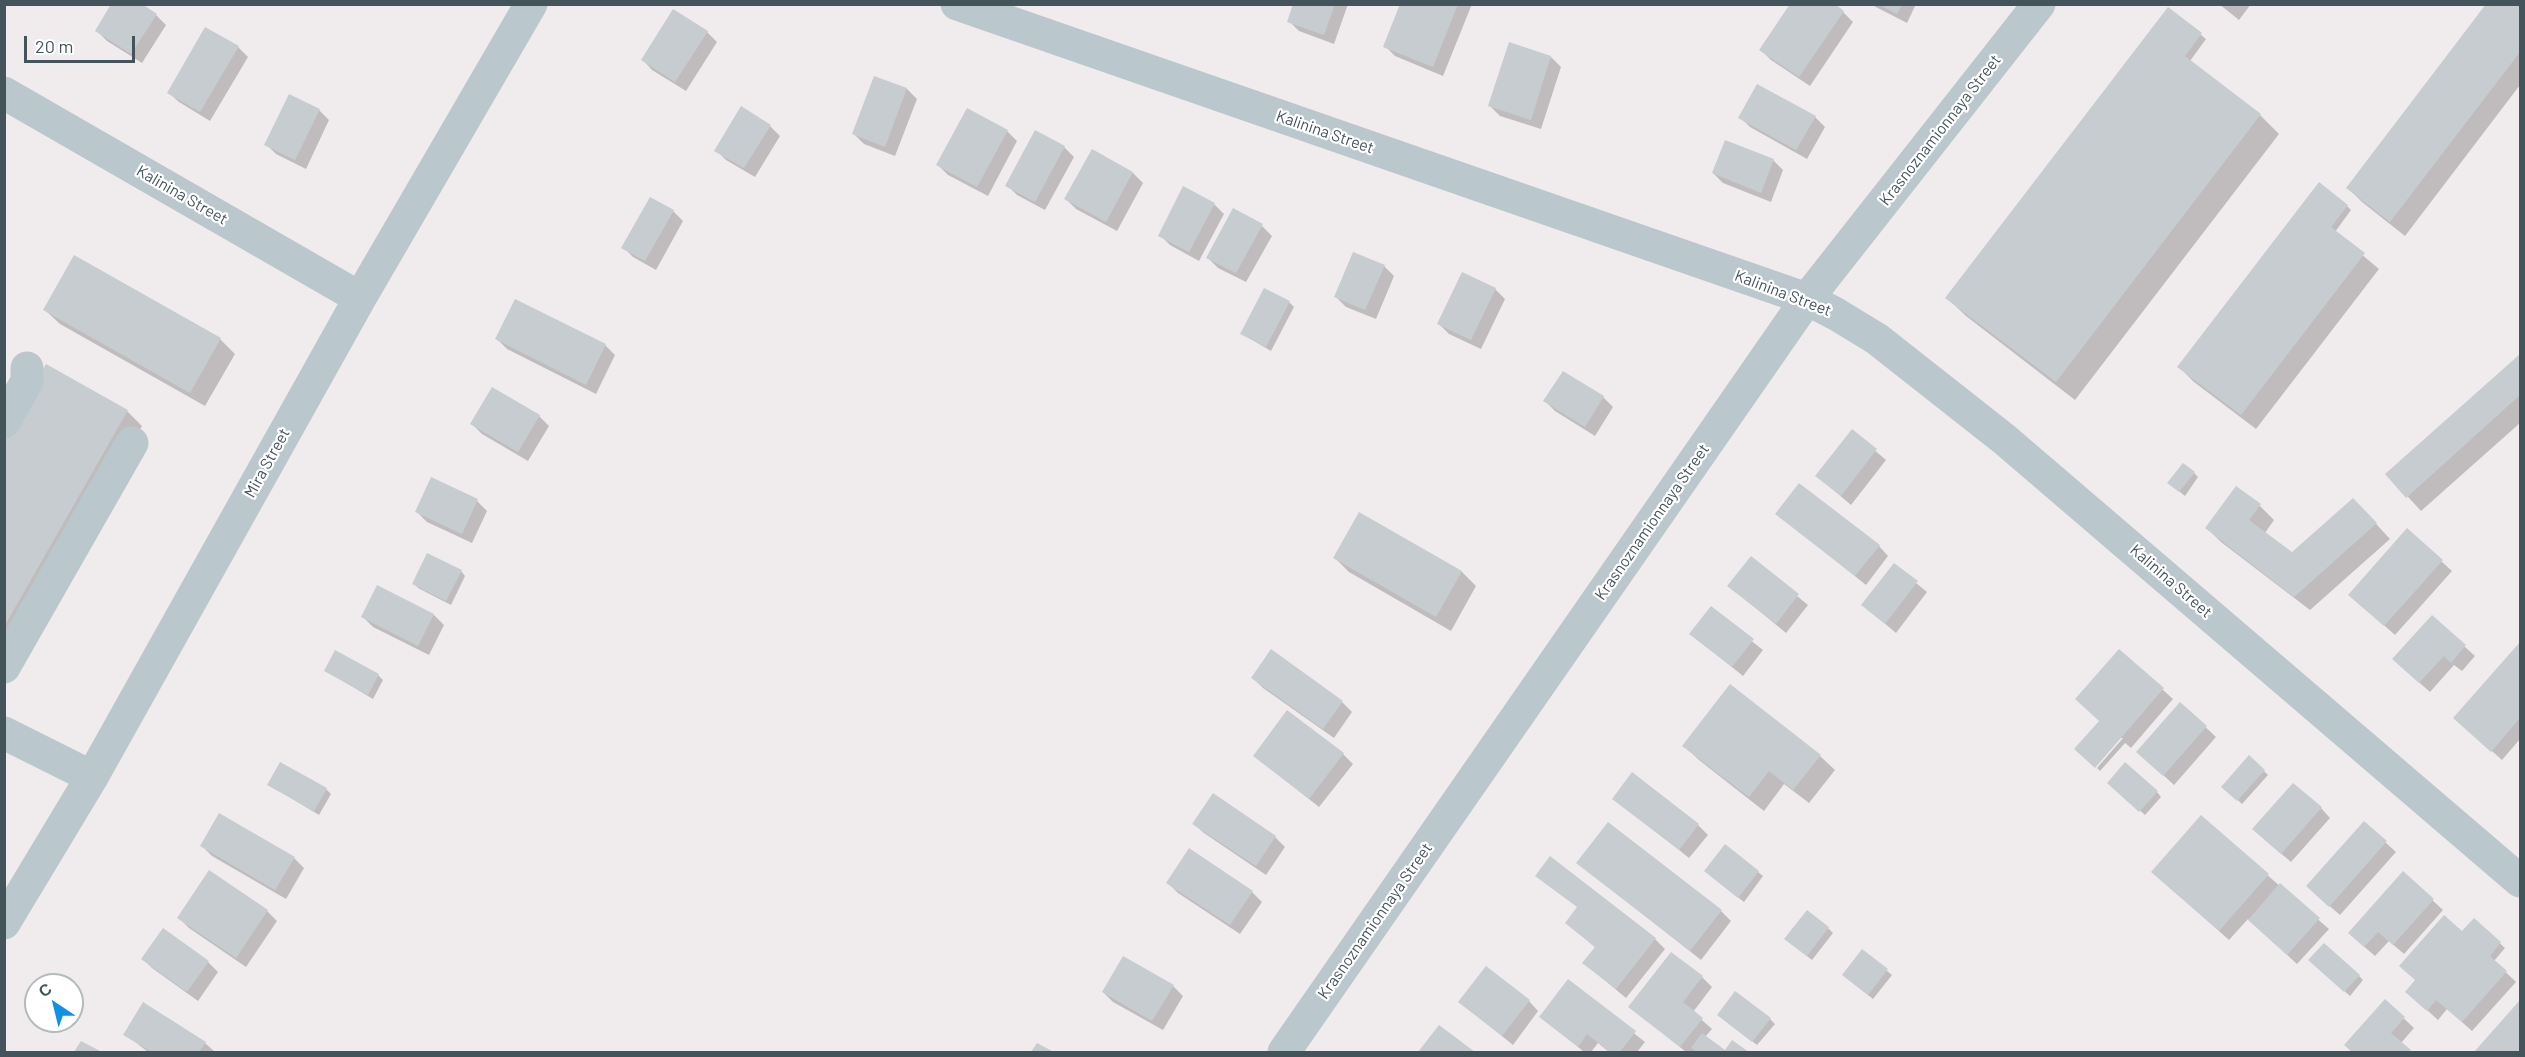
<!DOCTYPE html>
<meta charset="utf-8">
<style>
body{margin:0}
#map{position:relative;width:2525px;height:1057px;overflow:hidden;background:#f0eced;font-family:Barlow,sans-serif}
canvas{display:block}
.frame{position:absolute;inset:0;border:6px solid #44545b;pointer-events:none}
.north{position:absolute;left:24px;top:973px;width:60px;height:60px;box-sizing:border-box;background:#fff;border:2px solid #b4bbbd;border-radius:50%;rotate:325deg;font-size:16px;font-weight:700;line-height:24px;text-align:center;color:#44545b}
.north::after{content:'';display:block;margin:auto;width:21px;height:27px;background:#1190e5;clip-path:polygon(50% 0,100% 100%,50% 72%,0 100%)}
.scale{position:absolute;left:24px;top:36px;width:111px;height:27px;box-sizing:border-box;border:3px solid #44545b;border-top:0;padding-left:8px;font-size:18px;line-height:21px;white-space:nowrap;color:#44545b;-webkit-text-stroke:4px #fff;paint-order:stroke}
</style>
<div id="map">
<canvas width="2525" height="1057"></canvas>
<div class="frame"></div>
<div class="north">С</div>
<div class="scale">20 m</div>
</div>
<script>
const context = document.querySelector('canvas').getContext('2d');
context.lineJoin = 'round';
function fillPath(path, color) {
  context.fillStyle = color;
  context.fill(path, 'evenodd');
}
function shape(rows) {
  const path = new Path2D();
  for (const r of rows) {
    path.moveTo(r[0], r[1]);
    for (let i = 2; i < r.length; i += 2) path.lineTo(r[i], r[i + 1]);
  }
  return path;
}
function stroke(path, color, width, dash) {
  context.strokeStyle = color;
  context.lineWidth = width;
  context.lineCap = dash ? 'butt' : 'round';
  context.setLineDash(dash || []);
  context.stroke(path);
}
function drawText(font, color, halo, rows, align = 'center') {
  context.font = font + ' Barlow,sans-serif';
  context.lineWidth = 4.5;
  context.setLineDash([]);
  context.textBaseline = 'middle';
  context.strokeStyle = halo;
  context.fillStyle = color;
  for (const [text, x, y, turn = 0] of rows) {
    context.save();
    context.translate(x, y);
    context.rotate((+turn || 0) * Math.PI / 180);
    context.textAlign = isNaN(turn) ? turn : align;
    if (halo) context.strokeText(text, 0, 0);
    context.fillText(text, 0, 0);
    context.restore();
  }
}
fillPath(shape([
 [1295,4,1348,4,1334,44,1299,31,1289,21],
 [1402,4,1472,4,1443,76,1395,56,1385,46],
 [1870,4,1916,4,1907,23],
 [2219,4,2251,4,2239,20],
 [2488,4,2520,4,2520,85,2405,236,2362,202,2348,188],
 [2168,9,2206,39,2190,61,2260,115,2279,134,2075,400,1966,316,1947,298],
 [1843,12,1853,22,1810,86,1771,60,1761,50],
 [156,15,166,25,142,63,107,41,97,31],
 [707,32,717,42,686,91,652,70,643,60],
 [238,47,248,57,210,121,179,102,169,93],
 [1551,57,1561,67,1541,129,1500,116,1490,106],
 [875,78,907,89,917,99,895,156,864,144,854,134],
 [319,110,329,120,306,169,276,154,266,144],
 [1740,117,1815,117,1825,127,1807,159,1750,127],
 [770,126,780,136,755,177,726,160,716,150],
 [1007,131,1017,141,988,196,948,175,938,165],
 [1064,147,1074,157,1045,210,1017,195,1007,185],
 [1093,151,1133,173,1143,183,1117,231,1076,209,1066,199],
 [1773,160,1783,170,1771,202,1723,183,1713,173],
 [1214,204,1224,214,1199,261,1170,245,1160,235],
 [2347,206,2351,210,2335,232,2379,269,2256,429,2194,382,2179,367],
 [673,211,683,221,656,270,633,257,623,247],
 [1262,226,1272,236,1246,282,1218,268,1208,258],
 [1384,266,1394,276,1376,319,1346,307,1336,297],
 [1495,289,1505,299,1481,349,1449,334,1439,324],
 [1289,302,1294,307,1271,351,1242,334],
 [45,310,220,339,235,354,205,406,60,324],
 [497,339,605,345,615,355,596,394,507,349],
 [2520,356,2520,423,2421,511,2387,474],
 [1563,373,1603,397,1613,407,1595,436,1555,411,1545,401],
 [127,411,142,426,9,659,4,657,4,441],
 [539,416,549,426,528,461,482,434,472,424],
 [1852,431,1886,460,1851,505,1817,476],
 [2194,473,2198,477,2185,496,2174,487],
 [432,479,477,501,487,511,472,543,427,522,417,512],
 [2260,506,2274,520,2265,533,2292,554,2367,514,2390,539,2310,610,2221,542,2207,528],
 [1777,514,1879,546,1888,556,1866,585],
 [2407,530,2452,571,2395,635,2360,604],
 [1334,557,1462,572,1476,586,1451,631,1349,572],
 [1751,558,1808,605,1786,633,1729,586],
 [1894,565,1927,592,1896,633,1863,605],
 [461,571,465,576,451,605,418,588,414,583],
 [378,587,434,615,444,625,429,655,373,627,363,617],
 [1711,609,1763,650,1743,676,1691,634],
 [2432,617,2475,656,2462,671,2454,665,2430,692,2404,669],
 [2520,645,2520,739,2502,760,2455,718],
 [2120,651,2173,699,2131,748,2125,743,2100,771,2097,768,2123,738,2119,738],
 [1271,652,1342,702,1352,712,1334,738,1263,688,1253,678],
 [326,671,378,675,383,680,373,699],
 [2181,704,2216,737,2174,785,2148,761],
 [1684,746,1820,756,1835,770,1809,803,1784,784,1764,811,1699,760],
 [1343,754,1353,764,1319,807,1255,756],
 [2264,771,2268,775,2242,804,2228,791],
 [269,785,326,789,331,794,319,815],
 [2114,787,2157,792,2161,797,2145,815],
 [1614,798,1698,825,1708,835,1689,858],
 [2321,808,2330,818,2291,862,2264,839],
 [2201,817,2329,929,2297,964,2248,919,2229,940,2163,881],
 [2364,823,2396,852,2340,915,2318,896],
 [1194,824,1275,837,1285,847,1266,875,1204,833],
 [202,846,294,858,304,868,286,899,212,856],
 [1578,863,1721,911,1731,921,1701,960],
 [210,872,267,911,277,921,246,967,189,928,179,918],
 [1758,872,1763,876,1744,902,1711,876],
 [2403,873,2443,910,2404,954,2389,941,2375,956,2360,943],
 [1168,883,1252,892,1262,902,1240,934,1178,893],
 [2474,920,2505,948,2494,961,2516,982,2472,1031,2447,1009,2438,1020,2417,1001,2417,981],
 [1567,923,1655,939,1665,949,1626,998,1584,963,1596,948],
 [1828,928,1833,933,1812,960,1791,944],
 [1862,951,1892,975,1873,999,1849,980],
 [142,958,208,962,218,972,198,1001,152,968],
 [2315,965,2359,976,2363,980,2350,996],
 [1702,977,1712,987,1693,1012,1712,1029,1705,1037,1725,1052,1733,1042,1746,1052,1698,1052,1696,1050,1694,1052,1686,1052,1630,1007],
 [1568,981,1645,1042,1637,1052,1609,1052,1598,1043,1591,1052,1584,1052,1541,1016],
 [1173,986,1183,996,1163,1030,1113,1002,1103,992],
 [1529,1001,1538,1011,1513,1045,1460,1002],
 [2385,1001,2414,1028,2401,1043,2411,1052,2353,1052,2346,1045],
 [2520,1002,2520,1052,2476,1052],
 [1724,1019,1770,1019,1775,1024,1757,1045],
 [1440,1027,1473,1052,1420,1052],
 [125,1034,205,1043,215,1052,148,1052]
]), '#0003');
fillPath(shape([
 [111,4,142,4,157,14,131,54,95,31],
 [1293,4,1335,4,1324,35,1287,22],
 [1400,4,1458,4,1433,67,1383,47],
 [1790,4,1835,4,1844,11,1799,77,1759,50],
 [1878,4,1902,4,1897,14],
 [2486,4,2520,4,2520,52,2390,222,2346,188],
 [2168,7,2202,33,2185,56,2261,114,2056,382,1945,298],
 [673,9,708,31,675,82,641,60],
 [205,27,239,46,200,112,167,93],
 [1509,42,1551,56,1531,120,1488,106],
 [874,76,907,88,885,147,852,134],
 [1757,84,1816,116,1796,150,1738,118],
 [289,94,320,109,295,160,264,145],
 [741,106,771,125,744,168,714,151],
 [967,108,1008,130,977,187,936,165],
 [1035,130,1065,146,1035,202,1005,186],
 [1725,140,1774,159,1761,193,1712,173],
 [1092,149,1133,172,1106,222,1064,199],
 [2319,182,2348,205,2331,227,2365,253,2241,415,2177,367],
 [1183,186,1215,203,1189,252,1158,236],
 [650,197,674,210,645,261,621,248],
 [1233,208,1263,224,1236,273,1206,258],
 [1353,252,1385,265,1365,310,1334,297],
 [74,255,221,338,190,393,43,310],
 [1462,272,1496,288,1471,340,1437,324],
 [1264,288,1290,301,1266,347,1240,334],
 [515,299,606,344,586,385,495,339],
 [2520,354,2520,395,2406,498,2385,474],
 [46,364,128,410,4,627,4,438],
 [1563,371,1604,396,1585,427,1543,401],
 [492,387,540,415,518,452,470,424],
 [1852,429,1877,449,1841,496,1815,476],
 [2183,463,2195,472,2179,492,2167,483],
 [431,477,478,499,462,534,415,512],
 [1799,483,1880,545,1855,576,1775,514],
 [2236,486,2261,504,2249,520,2292,552,2353,498,2377,523,2294,597,2205,528],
 [1359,512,1462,571,1436,617,1333,558],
 [2407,528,2443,560,2384,626,2348,595],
 [427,553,462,570,446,601,412,584],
 [1751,556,1799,594,1776,624,1727,586],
 [1894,563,1918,581,1885,624,1861,605],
 [377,585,434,614,418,646,361,617],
 [1711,606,1754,639,1732,667,1689,634],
 [2432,615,2466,645,2451,663,2444,656,2419,683,2392,659],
 [2520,642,2520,718,2491,752,2453,718],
 [1271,649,1343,701,1323,729,1251,678],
 [2119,649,2164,688,2095,768,2074,749,2099,721,2075,699],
 [335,650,379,674,368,695,324,671],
 [1730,684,1821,755,1793,790,1769,771,1749,797,1682,746],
 [2180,702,2207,726,2163,776,2136,752],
 [1287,710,1344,753,1309,799,1253,756],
 [2249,755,2265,770,2237,801,2221,787],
 [280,762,327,788,314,811,267,785],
 [2125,762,2158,791,2139,812,2107,783],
 [1632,772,1699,824,1679,850,1612,799],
 [2293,783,2322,807,2281,854,2252,829],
 [1213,793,1276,836,1256,866,1192,824],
 [219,813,295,857,275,890,200,846],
 [2201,815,2269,874,2219,931,2151,872],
 [2364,821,2387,841,2329,907,2306,886],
 [1608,822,1722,910,1690,951,1576,863],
 [1725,844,1759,871,1738,898,1704,871],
 [1189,848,1253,891,1230,925,1166,883],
 [1550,856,1656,938,1616,989,1582,963,1595,947,1565,923,1577,907,1535,876],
 [209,870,268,910,236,958,177,918],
 [2403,871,2434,899,2393,945,2378,932,2364,947,2348,933],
 [2280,883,2320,918,2287,955,2248,920],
 [1807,910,1829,927,1807,956,1784,939],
 [2444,915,2462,931,2474,918,2501,942,2490,956,2507,971,2462,1022,2436,1000,2427,1011,2405,992,2415,980,2399,966],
 [163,928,209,961,187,992,141,959],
 [2324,943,2360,975,2344,992,2308,960],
 [1862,949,1888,969,1868,995,1842,975],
 [1671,952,1703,976,1683,1002,1703,1018,1680,1047,1628,1007],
 [1123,956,1174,985,1152,1021,1102,992],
 [1486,966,1530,1000,1502,1036,1458,1002],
 [1568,979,1636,1031,1620,1052,1610,1052,1587,1034,1578,1047,1539,1017],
 [1735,991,1771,1018,1752,1042,1717,1015],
 [2385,999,2405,1017,2391,1033,2411,1050,2409,1052,2352,1052,2344,1045],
 [2520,1000,2520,1052,2474,1052],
 [143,1002,206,1042,199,1052,152,1052,123,1035],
 [1439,1025,1475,1052,1418,1052],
 [1702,1033,1725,1050,1732,1040,1749,1052,1698,1052,1691,1048],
 [81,1041,102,1052,74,1052],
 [1037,1043,1054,1052,1031,1052]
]), '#c6ccd0');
stroke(shape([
 [957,4,1807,299,1836,314,1877,339,2004,439,2520,881],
 [4,93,360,298],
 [4,422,27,381,27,368],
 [4,667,132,443],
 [4,733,92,777],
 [4,923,92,777,360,298,531,4],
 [1284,1052,1807,299,2039,4]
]), '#bac7cd', 33);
drawText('16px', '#44545b', '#fff', [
 ["Krasnoznamionnaya Street",1940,130,-52],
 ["Kalinina Street",1325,132,19],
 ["Kalinina Street",182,195,30],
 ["Kalinina Street",1783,293,21],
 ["Mira Street",267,463,-61],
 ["Krasnoznamionnaya Street",1652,522,-55],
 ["Kalinina Street",2171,581,41],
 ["Krasnoznamionnaya Street",1375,921,-55]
]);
</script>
